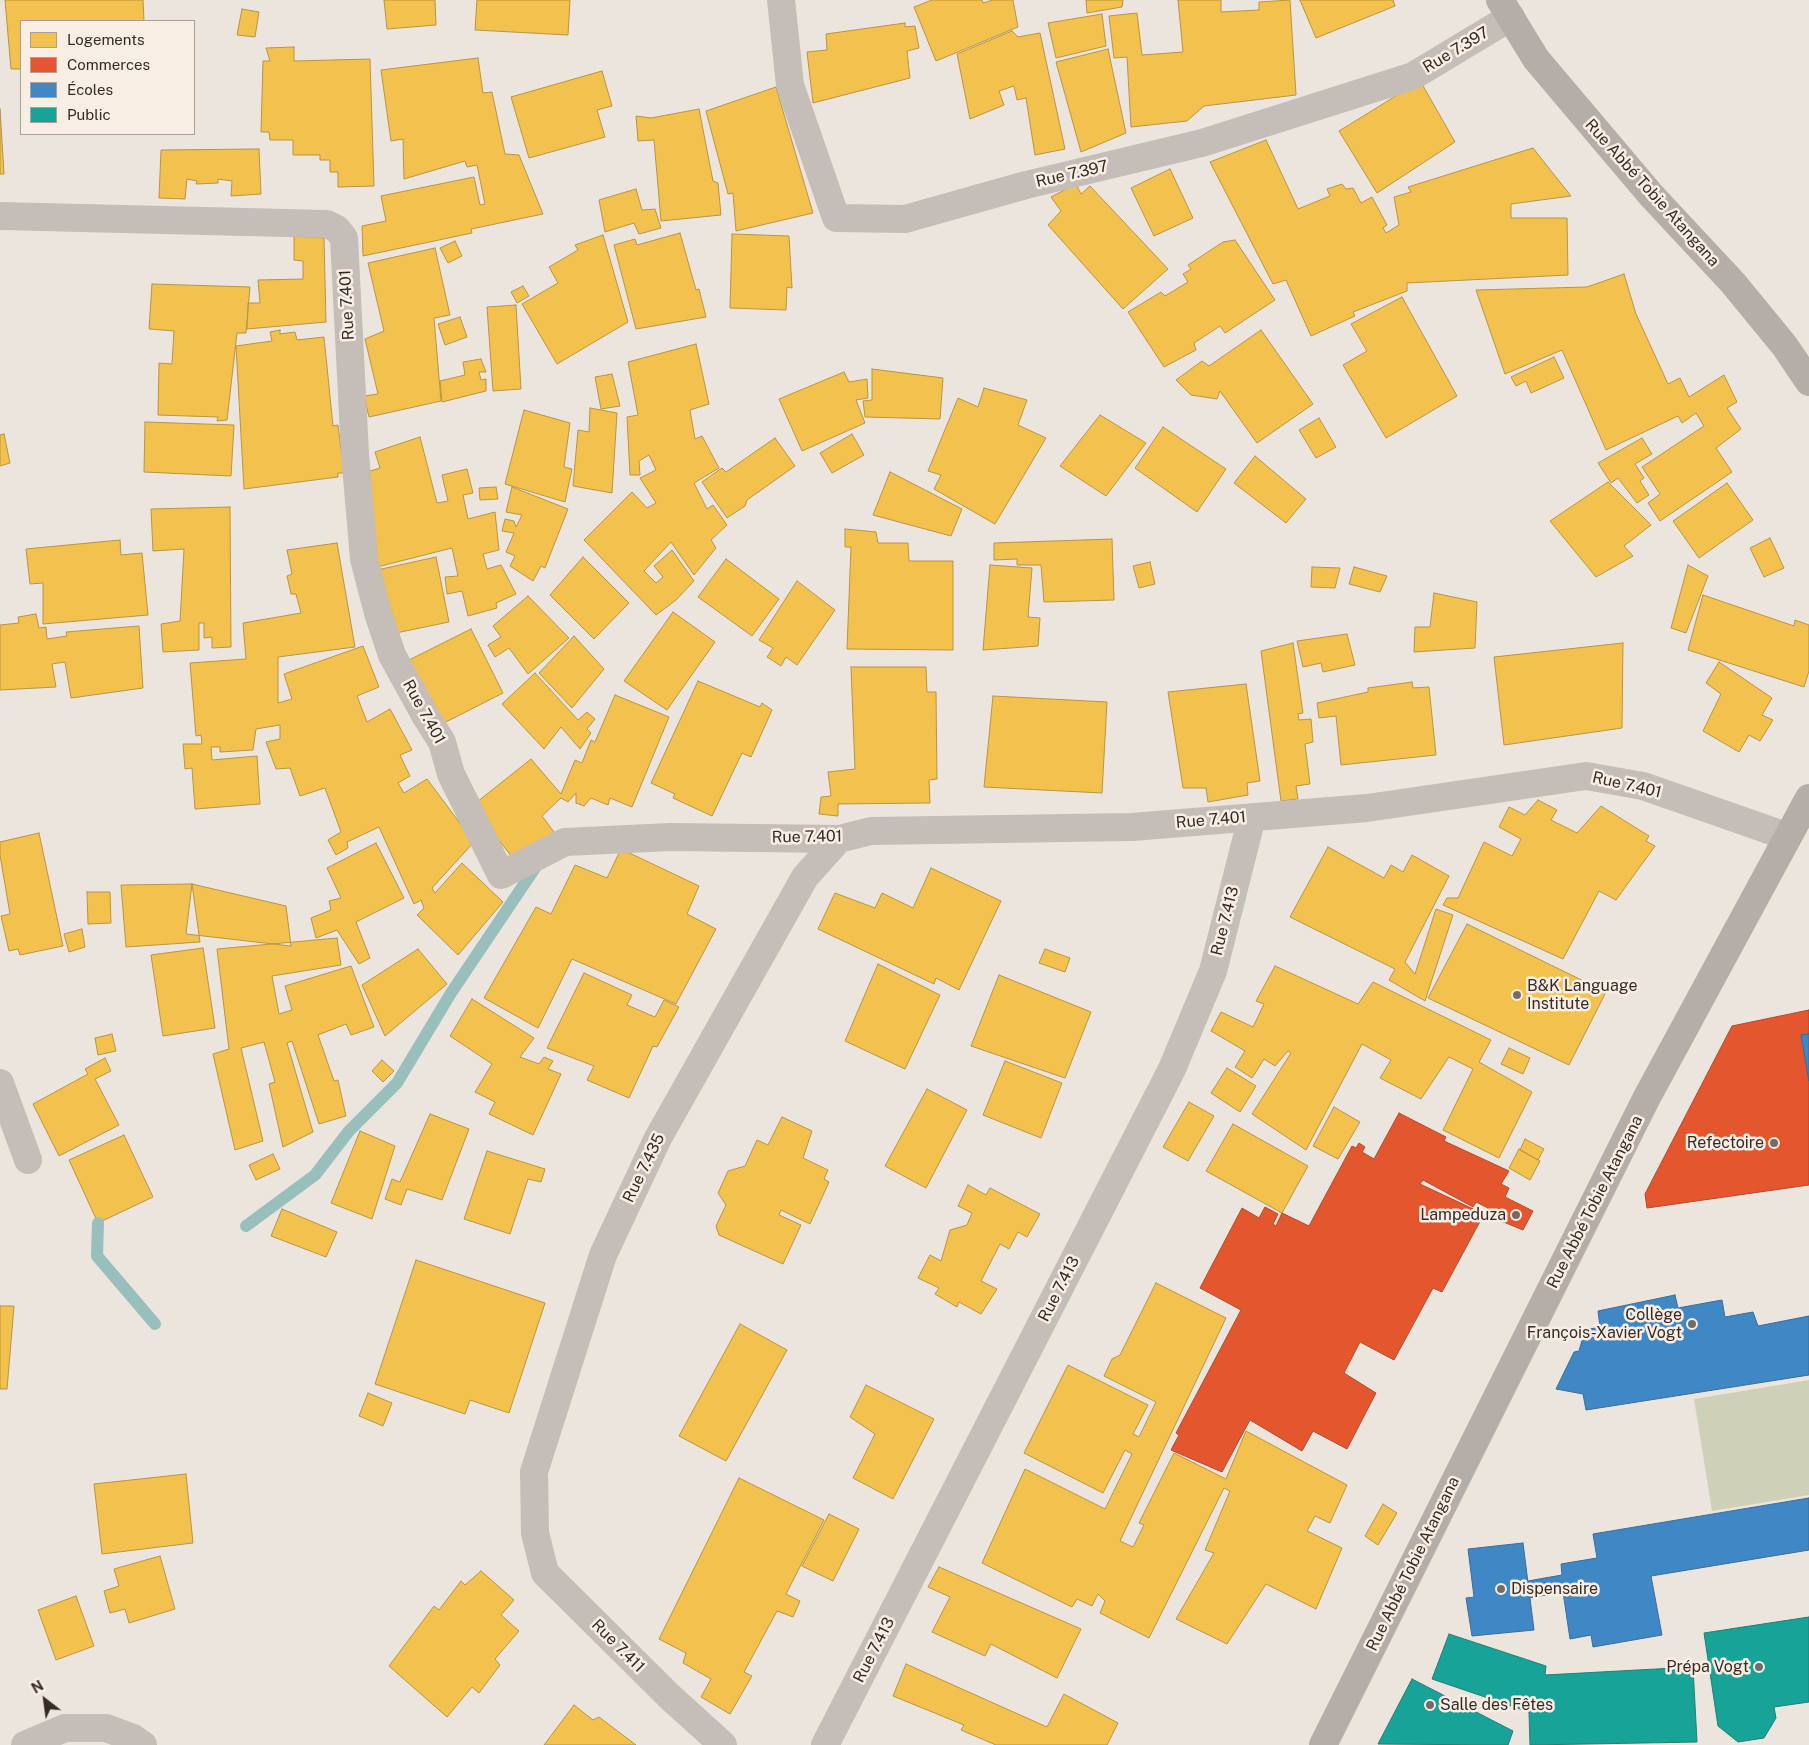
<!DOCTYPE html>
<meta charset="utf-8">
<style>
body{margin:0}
#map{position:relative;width:1809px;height:1745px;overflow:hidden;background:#ece5de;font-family:"Public Sans",sans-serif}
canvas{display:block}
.legend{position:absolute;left:20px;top:20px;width:175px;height:115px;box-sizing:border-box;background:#f9eee4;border:1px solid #aba098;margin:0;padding:6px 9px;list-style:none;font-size:15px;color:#352a26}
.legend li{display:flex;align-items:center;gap:10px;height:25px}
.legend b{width:25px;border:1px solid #aba098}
.north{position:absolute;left:20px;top:1675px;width:50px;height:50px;-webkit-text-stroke:4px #f9eee4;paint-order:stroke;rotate:330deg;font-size:14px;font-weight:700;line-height:20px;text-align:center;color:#352a26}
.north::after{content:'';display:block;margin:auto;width:18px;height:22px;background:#352a26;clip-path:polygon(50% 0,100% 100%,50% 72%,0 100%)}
</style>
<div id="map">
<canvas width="1809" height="1745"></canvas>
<ul class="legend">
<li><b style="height:14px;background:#f2c14e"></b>Logements</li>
<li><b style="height:14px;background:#e4572e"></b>Commerces</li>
<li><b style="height:14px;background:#3f88c5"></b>Écoles</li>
<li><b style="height:14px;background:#17a398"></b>Public</li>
</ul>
<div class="north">N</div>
</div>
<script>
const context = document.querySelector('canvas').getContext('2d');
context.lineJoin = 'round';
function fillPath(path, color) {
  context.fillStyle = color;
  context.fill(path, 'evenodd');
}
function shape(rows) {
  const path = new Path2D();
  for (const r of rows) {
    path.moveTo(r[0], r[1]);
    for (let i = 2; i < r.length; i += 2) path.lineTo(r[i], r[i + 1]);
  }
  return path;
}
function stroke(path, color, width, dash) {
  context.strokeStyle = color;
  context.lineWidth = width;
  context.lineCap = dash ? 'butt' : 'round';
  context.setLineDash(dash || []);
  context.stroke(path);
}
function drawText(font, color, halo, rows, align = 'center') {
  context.font = font + ' "Public Sans",sans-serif';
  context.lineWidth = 5;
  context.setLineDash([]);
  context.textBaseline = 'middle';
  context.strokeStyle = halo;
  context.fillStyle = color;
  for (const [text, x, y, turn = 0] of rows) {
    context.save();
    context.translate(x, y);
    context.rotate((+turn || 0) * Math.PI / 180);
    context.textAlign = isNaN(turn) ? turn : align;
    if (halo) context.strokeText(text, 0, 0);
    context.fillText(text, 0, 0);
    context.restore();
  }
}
fillPath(shape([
 [1809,1380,1809,1495,1712,1511,1694,1399]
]), '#ced1b8');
const homes = shape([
 [5,0,143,0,144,21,21,21,21,69,11,69,5,0],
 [384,0,435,0,436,25,387,29,384,0],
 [477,0,570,0,568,35,475,30,477,0],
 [932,0,982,0,983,3,993,0,1013,0,1018,27,936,61,914,7,932,0],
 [1086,0,1123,0,1122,7,1087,13,1086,0],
 [1178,0,1221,0,1221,12,1259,10,1259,2,1290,0,1296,95,1204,106,1187,121,1131,127,1127,57,1114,58,1109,16,1137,13,1142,55,1183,52,1178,0],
 [1300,0,1393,0,1395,6,1316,38,1300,0],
 [242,9,259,12,255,37,237,35,242,9],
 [1102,14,1106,46,1056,58,1048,23,1102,14],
 [905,23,905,27,915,26,919,48,907,51,910,78,813,103,807,52,827,50,826,34,905,23],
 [1012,31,1018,37,1040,33,1065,149,1035,155,1026,98,1017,100,1014,86,999,91,1004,105,970,119,957,54,1012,31],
 [294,47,294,61,370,59,374,186,338,187,338,172,330,172,330,160,320,160,320,155,293,155,293,140,270,140,269,132,261,132,263,61,270,61,266,48,294,47],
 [1108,49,1126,133,1081,152,1056,62,1108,49],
 [478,58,483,93,492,92,505,154,519,155,543,214,471,229,472,233,363,256,362,226,386,221,381,196,474,177,480,205,485,204,477,165,467,167,465,161,404,179,403,139,391,141,381,70,478,58],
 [602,71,612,106,597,110,605,137,529,158,511,97,602,71],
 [1418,77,1455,142,1377,193,1339,131,1399,94,1418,77],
 [776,87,813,213,736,231,733,193,728,194,706,111,776,87],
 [0,109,4,174,0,174,0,109],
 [699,109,713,181,718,183,721,215,661,221,654,140,638,141,636,116,651,118,699,109],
 [1266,140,1298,209,1330,196,1327,189,1342,184,1346,189,1353,188,1361,203,1372,197,1387,225,1383,228,1386,233,1399,225,1394,197,1411,192,1408,187,1533,148,1571,196,1511,204,1511,218,1567,218,1568,275,1407,283,1407,291,1353,312,1355,316,1311,336,1286,280,1273,284,1210,162,1266,140],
 [259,149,261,194,231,196,232,181,218,179,218,183,196,184,197,181,187,179,185,199,159,198,161,150,259,149],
 [1170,169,1193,218,1154,236,1131,188,1170,169],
 [1076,184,1081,194,1090,186,1168,269,1123,309,1048,225,1061,211,1051,197,1076,184],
 [636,189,642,210,655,209,661,228,639,234,634,223,605,232,599,200,636,189],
 [680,233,696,290,699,289,706,317,636,329,614,245,635,239,637,245,680,233],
 [732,234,789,236,792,288,787,287,786,310,730,308,732,234],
 [603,235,628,322,557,364,522,304,558,283,549,267,578,250,575,245,603,235],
 [294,236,324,238,326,322,247,329,248,303,260,303,258,280,303,279,303,261,294,260,294,236],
 [1235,240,1275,300,1225,333,1220,326,1194,343,1196,350,1164,367,1128,312,1161,292,1165,296,1188,282,1183,274,1191,269,1188,265,1223,242,1235,240],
 [455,241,462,256,448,263,440,248,455,241],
 [435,248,450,315,434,318,441,401,369,417,364,396,378,394,365,339,384,331,368,263,435,248],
 [1624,274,1636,314,1668,384,1680,378,1689,397,1724,375,1737,402,1727,408,1741,429,1716,448,1732,472,1660,521,1648,503,1660,494,1642,467,1704,426,1696,413,1682,423,1678,416,1606,450,1562,350,1505,374,1476,290,1587,287,1624,274],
 [152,284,250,287,246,333,237,333,227,420,217,421,218,417,158,415,159,363,172,364,174,331,149,329,152,284],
 [523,286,529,296,517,303,511,292,523,286],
 [1402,297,1457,396,1386,438,1343,365,1367,351,1351,324,1402,297],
 [516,305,521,389,493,391,487,307,516,305],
 [460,317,467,337,445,345,438,324,460,317],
 [280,330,280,334,295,332,297,340,324,337,333,426,338,425,344,473,338,473,338,477,244,489,236,346,272,341,270,332,280,330],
 [1261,330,1313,404,1257,443,1220,391,1217,399,1191,395,1176,380,1202,361,1209,366,1261,330],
 [696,344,709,404,690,410,695,439,702,436,719,468,694,483,707,509,713,505,727,525,711,540,716,548,694,575,671,542,644,571,656,583,663,577,654,566,672,550,694,581,676,600,656,615,584,540,632,492,647,508,656,503,640,478,656,470,649,455,639,461,640,475,630,475,627,417,638,415,628,362,696,344],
 [1554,357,1564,378,1531,393,1526,381,1516,386,1511,377,1554,357],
 [481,359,486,372,479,372,481,380,486,379,486,391,442,402,440,381,465,375,463,362,481,359],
 [872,369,943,378,940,419,865,417,863,401,872,400,872,369],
 [844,372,849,382,867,379,868,398,856,400,865,423,802,451,779,399,844,372],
 [612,374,620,406,601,409,595,377,612,374],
 [984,388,1027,400,1018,425,1046,438,995,524,934,489,941,475,928,471,958,398,978,407,984,388],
 [590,408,617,413,612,493,573,486,578,430,589,432,590,408],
 [524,410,570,423,564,467,572,469,565,502,505,484,524,410],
 [1100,415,1146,443,1106,496,1060,466,1100,415],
 [1319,418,1336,447,1316,458,1299,430,1319,418],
 [145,422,234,425,231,476,144,472,145,422],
 [1163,427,1226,469,1197,512,1135,468,1163,427],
 [4,434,10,463,0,466,0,435,4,434],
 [852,434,864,455,832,473,820,453,852,434],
 [420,437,437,503,448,501,442,475,467,469,473,493,463,495,468,519,495,512,499,550,483,554,487,569,501,565,516,594,496,603,497,608,468,616,462,591,447,594,445,577,458,576,452,548,373,568,370,471,380,468,375,452,420,437],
 [775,438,795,466,747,500,745,506,727,518,702,482,722,468,726,472,775,438],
 [1642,438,1652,454,1635,464,1644,478,1640,481,1649,495,1637,503,1618,478,1611,483,1598,463,1642,438],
 [1255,456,1306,499,1286,523,1234,483,1255,456],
 [890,472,962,509,951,536,873,515,890,472],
 [1608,482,1651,525,1624,546,1633,556,1596,577,1550,521,1608,482],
 [1727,483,1753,520,1699,558,1673,521,1727,483],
 [496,487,498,499,480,500,479,488,496,487],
 [512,487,568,509,545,568,541,566,533,581,510,566,515,556,506,552,514,533,502,531,505,519,514,521,516,527,522,515,506,512,512,487],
 [230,507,231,647,212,648,212,637,204,638,204,623,199,623,199,650,163,652,161,624,180,621,184,549,153,551,151,509,230,507],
 [845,529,876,532,878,543,908,543,909,561,953,561,953,650,847,649,851,547,845,547,845,529],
 [1770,538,1784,568,1764,577,1750,548,1770,538],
 [1112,539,1114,600,1044,602,1041,565,1017,565,1017,559,994,560,994,543,1112,539],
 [120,540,121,555,142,553,148,615,43,624,43,583,30,584,26,549,120,540],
 [337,543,355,647,278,657,278,703,292,699,284,674,363,646,379,687,357,696,367,722,390,709,412,750,400,755,410,776,398,783,404,793,427,779,474,842,432,888,435,893,462,863,503,902,458,955,417,915,424,908,421,900,414,904,379,827,347,842,348,848,336,855,328,840,341,832,325,788,300,796,290,768,276,769,266,742,280,739,280,725,256,729,253,750,220,752,220,747,211,747,212,760,257,756,260,804,195,809,192,768,185,769,183,744,202,744,201,735,196,736,190,663,246,659,243,623,301,613,296,594,291,594,287,576,292,574,287,550,337,543],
 [436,557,449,622,391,634,377,570,436,557],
 [583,557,629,603,594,639,550,595,583,557],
 [726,559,779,599,752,636,698,597,726,559],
 [1150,562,1155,584,1139,588,1133,566,1150,562],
 [990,565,1032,568,1028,617,1040,618,1038,646,983,650,990,565],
 [1688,565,1708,576,1686,633,1671,628,1688,565],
 [1312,567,1340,568,1335,588,1311,587,1312,567],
 [1354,567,1387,576,1380,592,1349,584,1354,567],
 [797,581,835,610,797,665,786,657,781,666,767,657,773,648,759,640,797,581],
 [1434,593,1477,602,1475,648,1414,652,1415,627,1430,627,1434,593],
 [1703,595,1794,626,1795,620,1809,625,1809,671,1804,687,1688,650,1703,595],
 [528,596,569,638,528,674,509,648,495,657,488,645,501,637,493,626,528,596],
 [673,612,715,642,667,710,624,681,673,612],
 [36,614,39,628,46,627,47,639,67,636,66,632,139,626,143,688,71,698,65,662,52,664,56,687,0,690,0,625,19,623,18,617,36,614],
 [471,629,503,693,436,727,403,663,471,629],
 [1347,634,1355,665,1323,672,1321,663,1303,667,1297,641,1347,634],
 [574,636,604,669,572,708,539,673,574,636],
 [1293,643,1303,713,1298,714,1299,720,1311,719,1313,742,1305,744,1310,784,1296,786,1298,799,1281,801,1261,651,1293,643],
 [1623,643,1622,728,1504,745,1494,657,1623,643],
 [1719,662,1772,698,1762,715,1773,720,1760,741,1749,735,1739,752,1703,731,1721,694,1706,683,1719,662],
 [851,667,926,667,927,692,936,692,937,779,929,780,930,803,838,804,838,816,819,814,821,797,831,796,828,772,855,769,851,667],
 [535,673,578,720,587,712,595,719,587,729,591,733,580,749,561,727,544,749,502,704,535,673],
 [698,681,760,707,762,703,772,710,751,757,742,753,712,816,673,798,675,794,651,783,698,681],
 [1412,682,1413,688,1429,687,1436,755,1341,765,1336,716,1319,718,1317,703,1368,692,1368,688,1412,682],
 [1246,684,1260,781,1247,783,1248,795,1208,802,1206,788,1183,788,1168,692,1246,684],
 [615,695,669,717,632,807,610,798,608,805,591,798,584,806,576,803,576,793,568,802,561,798,542,816,554,832,516,862,472,806,531,759,561,794,575,760,582,763,591,740,595,742,615,695],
 [993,696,1107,702,1102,793,984,787,993,696],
 [1538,800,1557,810,1551,820,1577,833,1601,806,1649,836,1646,841,1655,846,1616,900,1599,891,1563,959,1443,905,1447,898,1458,898,1484,842,1512,856,1521,839,1499,827,1509,807,1525,815,1538,800],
 [39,833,63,946,20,955,18,949,9,951,1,916,10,914,0,855,0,842,39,833],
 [376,843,404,898,356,922,370,958,359,964,337,930,316,938,311,918,331,910,329,901,341,898,327,868,376,843],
 [1328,847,1384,878,1391,865,1403,872,1412,855,1449,876,1405,962,1415,974,1436,909,1453,915,1425,1001,1389,980,1395,969,1290,917,1328,847],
 [621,849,699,886,687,914,716,929,676,1004,572,959,538,1028,484,998,536,907,551,914,575,865,607,878,621,849],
 [931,868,1001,901,959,990,936,978,934,984,818,929,835,893,875,908,882,893,913,908,931,868],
 [192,884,200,942,126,947,121,885,192,884],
 [192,884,286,906,291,946,186,934,192,884],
 [87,892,110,892,111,923,88,924,87,892],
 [1467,924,1606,992,1569,1065,1428,998,1467,924],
 [82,929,85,947,69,952,64,934,82,929],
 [337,938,341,965,272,976,279,1014,292,1010,285,986,351,966,374,1027,351,1035,346,1024,318,1035,334,1081,338,1080,346,1116,319,1124,292,1041,287,1043,313,1132,283,1147,269,1084,275,1082,264,1042,241,1048,263,1141,235,1150,213,1054,229,1049,217,949,337,938],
 [203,948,215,1028,163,1036,151,955,203,948],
 [418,949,447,984,385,1036,362,985,418,949],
 [1045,949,1070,958,1065,972,1039,963,1045,949],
 [878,964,940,995,905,1069,845,1041,878,964],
 [1275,966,1358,1004,1373,982,1491,1040,1479,1062,1532,1092,1499,1158,1443,1130,1473,1069,1449,1057,1421,1099,1380,1078,1391,1060,1362,1044,1306,1150,1252,1114,1291,1053,1288,1051,1275,1066,1264,1059,1252,1078,1235,1067,1245,1051,1211,1031,1221,1012,1253,1027,1264,1004,1256,1001,1275,966],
 [584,973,632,995,627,1005,655,1017,664,1000,679,1007,657,1047,653,1046,629,1098,587,1080,594,1066,547,1048,584,973],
 [999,975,1091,1012,1065,1078,971,1046,999,975],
 [472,999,534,1038,520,1057,539,1064,544,1057,553,1061,548,1069,561,1074,533,1135,489,1114,495,1102,475,1092,492,1064,450,1036,472,999],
 [112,1034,116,1051,98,1055,95,1038,112,1034],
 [1509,1048,1530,1058,1523,1074,1501,1064,1509,1048],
 [105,1058,111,1071,95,1079,119,1125,59,1156,33,1104,88,1074,85,1069,105,1058],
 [382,1060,394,1071,383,1082,372,1071,382,1060],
 [1005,1061,1062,1083,1041,1138,983,1115,1005,1061],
 [1227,1068,1256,1086,1240,1112,1211,1093,1227,1068],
 [927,1089,967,1110,926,1188,885,1166,927,1089],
 [1189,1102,1214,1116,1188,1161,1163,1147,1189,1102],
 [1334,1107,1360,1122,1338,1159,1313,1146,1334,1107],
 [430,1114,469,1129,442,1200,407,1189,401,1205,385,1199,392,1179,400,1182,430,1114],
 [782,1117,812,1131,803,1158,828,1170,824,1179,829,1182,810,1224,781,1210,779,1215,801,1225,783,1264,719,1235,716,1226,726,1205,718,1193,728,1171,745,1166,757,1140,768,1145,782,1117],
 [1233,1124,1308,1166,1282,1213,1206,1171,1233,1124],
 [360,1131,395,1146,372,1219,331,1203,360,1131],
 [124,1135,153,1197,98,1223,69,1160,124,1135],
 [1525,1139,1544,1149,1538,1160,1520,1150,1525,1139],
 [1519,1149,1540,1161,1530,1180,1509,1168,1519,1149],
 [487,1151,545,1169,541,1182,528,1179,510,1234,464,1219,487,1151],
 [273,1154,280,1169,256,1180,249,1165,273,1154],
 [968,1185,986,1195,990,1188,1040,1214,1027,1237,1018,1232,1009,1249,1000,1244,981,1281,997,1289,981,1314,959,1302,957,1307,935,1294,939,1288,918,1278,930,1255,941,1261,950,1230,967,1225,972,1213,958,1206,968,1185],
 [282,1209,337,1232,326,1257,271,1236,282,1209],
 [416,1260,545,1303,509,1413,470,1400,465,1414,375,1384,416,1260],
 [1156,1283,1226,1318,1120,1541,1133,1547,1144,1525,1139,1523,1174,1453,1226,1479,1246,1431,1347,1485,1330,1523,1315,1516,1307,1531,1342,1548,1316,1609,1266,1584,1227,1644,1176,1619,1214,1553,1205,1550,1230,1491,1224,1488,1149,1638,1100,1613,1105,1601,1098,1594,1092,1606,1077,1599,1072,1607,982,1563,1025,1469,1105,1509,1132,1454,1125,1450,1103,1493,1024,1453,1068,1365,1148,1405,1133,1434,1139,1437,1156,1402,1104,1376,1112,1359,1120,1355,1156,1283],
 [0,1306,14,1306,7,1389,0,1389,0,1306],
 [740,1324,787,1350,726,1461,679,1436,740,1324],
 [866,1385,934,1419,893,1499,853,1478,875,1434,850,1417,866,1385],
 [368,1393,392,1403,383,1426,359,1416,368,1393],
 [186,1474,193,1543,102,1554,94,1484,186,1474],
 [739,1478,824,1520,786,1594,800,1601,793,1617,777,1611,744,1672,752,1676,730,1714,701,1697,711,1679,683,1663,686,1653,659,1639,739,1478],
 [1383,1504,1397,1513,1378,1545,1365,1536,1383,1504],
 [829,1514,859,1529,833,1581,802,1566,829,1514],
 [160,1556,175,1609,129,1623,125,1609,110,1613,104,1591,119,1586,114,1569,160,1556],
 [939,1567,1081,1629,1057,1678,991,1644,985,1656,932,1632,950,1597,928,1587,939,1567],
 [481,1571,514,1600,501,1615,519,1631,495,1659,500,1665,479,1693,472,1687,447,1717,389,1666,434,1606,439,1610,461,1581,465,1585,481,1571],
 [76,1596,94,1646,56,1660,38,1610,76,1596],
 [906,1664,1047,1727,1064,1694,1118,1723,1107,1745,996,1745,961,1730,964,1725,893,1696,906,1664],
 [574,1705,593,1720,599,1717,636,1745,544,1745,574,1705]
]);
fillPath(homes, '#f2c14e');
stroke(homes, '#b99442', 1);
const shops = shape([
 [1809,1010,1809,1034,1801,1035,1809,1081,1809,1185,1647,1208,1645,1194,1732,1026,1809,1010],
 [1399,1113,1446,1137,1444,1141,1509,1171,1501,1184,1509,1188,1505,1197,1533,1211,1523,1230,1484,1214,1442,1292,1433,1288,1394,1360,1360,1342,1344,1373,1376,1393,1347,1449,1313,1431,1302,1451,1250,1420,1222,1472,1171,1450,1179,1435,1176,1433,1241,1310,1200,1288,1242,1208,1259,1218,1265,1207,1278,1214,1273,1224,1276,1226,1282,1213,1309,1226,1352,1146,1356,1148,1359,1143,1365,1147,1362,1152,1374,1159,1399,1113],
 [1423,1180,1473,1207,1476,1202,1488,1208,1484,1214,1420,1184,1423,1180]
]);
fillPath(shops, '#e4572e');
stroke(shops, '#b04a2c', 1);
const schools = shape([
 [1809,1034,1809,1081,1801,1035,1809,1034],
 [1675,1295,1678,1308,1722,1300,1725,1317,1753,1312,1758,1326,1809,1316,1809,1375,1586,1410,1583,1394,1556,1389,1574,1352,1579,1351,1585,1330,1600,1327,1598,1311,1675,1295],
 [1809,1498,1809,1550,1651,1576,1662,1635,1593,1647,1591,1635,1570,1639,1563,1592,1529,1598,1528,1581,1562,1575,1561,1564,1597,1558,1593,1534,1809,1498],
 [1523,1543,1534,1630,1472,1636,1466,1598,1474,1597,1468,1549,1523,1543]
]);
fillPath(schools, '#3f88c5');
stroke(schools, '#3c6c95', 1);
const public = shape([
 [1809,1617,1809,1702,1774,1707,1776,1718,1764,1738,1738,1742,1718,1726,1704,1633,1809,1617],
 [1449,1634,1546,1666,1545,1675,1693,1667,1697,1742,1530,1745,1529,1712,1432,1679,1449,1634],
 [1412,1679,1513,1731,1508,1745,1378,1744,1412,1679]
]);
fillPath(public, '#17a398');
stroke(public, '#207f76', 1);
stroke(shape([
 [98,1223,97,1256,155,1324],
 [246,1226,315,1175,349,1131,397,1083,451,993,539,862]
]), '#99bfbc', 12);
stroke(shape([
 [781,0,790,85,836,218,905,219,1026,185,1202,143,1413,76,1511,17],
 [0,216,327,224,337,229,344,238,355,454,364,559,378,613,392,655,425,715,442,742,451,774,501,875,565,842,670,837,839,839,871,831,1132,827,1367,808,1586,776,1643,786,1786,836],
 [0,1083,28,1160],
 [25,1745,65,1728,106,1728,133,1738,143,1745],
 [723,1745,670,1697,545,1573,535,1533,534,1472,603,1255,658,1138,805,877,839,839],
 [825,1745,1172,1069,1213,971,1252,817]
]), '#c5bdb7', 28);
stroke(shape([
 [1500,0,1536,59,1651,195,1734,284,1784,345,1809,382],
 [1323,1745,1646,1099,1809,798]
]), '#b5ada8', 28);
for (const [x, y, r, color] of [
 [1517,995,5,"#756b66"],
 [1774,1143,5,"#756b66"],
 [1516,1215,5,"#756b66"],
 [1692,1324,5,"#756b66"],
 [1501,1589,5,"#756b66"],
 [1759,1667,5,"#756b66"],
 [1430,1705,5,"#756b66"]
]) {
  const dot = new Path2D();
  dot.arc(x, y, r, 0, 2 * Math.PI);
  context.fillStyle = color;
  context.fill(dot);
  stroke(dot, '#f9eee4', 2);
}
drawText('16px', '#352a26', '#f9eee4', [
 ["Rue 7.397",1456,50,-31],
 ["Rue 7.397",1072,174,-13],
 ["Rue Abbé Tobie Atangana",1652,193,48],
 ["Rue 7.401",347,305,-93],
 ["Rue 7.401",424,712,61],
 ["Rue 7.401",1627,785,13],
 ["Rue 7.401",1211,820,-5],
 ["Rue 7.401",807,837,-1],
 ["Rue 7.413",1225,921,-76],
 ["Rue 7.435",644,1168,-64],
 ["Rue Abbé Tobie Atangana",1595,1202,-63],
 ["Rue 7.413",1059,1289,-63],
 ["Rue Abbé Tobie Atangana",1413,1564,-64],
 ["Rue 7.411",618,1646,45],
 ["Rue 7.413",874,1650,-63]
]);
drawText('16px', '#352a26', '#f9eee4', [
 ["B&K Language",1527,986,"left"],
 ["Institute",1527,1004,"left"],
 ["Refectoire",1764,1143],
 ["Lampeduza",1506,1215],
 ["Collège",1682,1315],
 ["François-Xavier Vogt",1682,1333],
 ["Dispensaire",1511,1589,"left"],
 ["Prépa Vogt",1749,1667],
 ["Salle des Fêtes",1440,1705,"left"]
], 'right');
</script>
